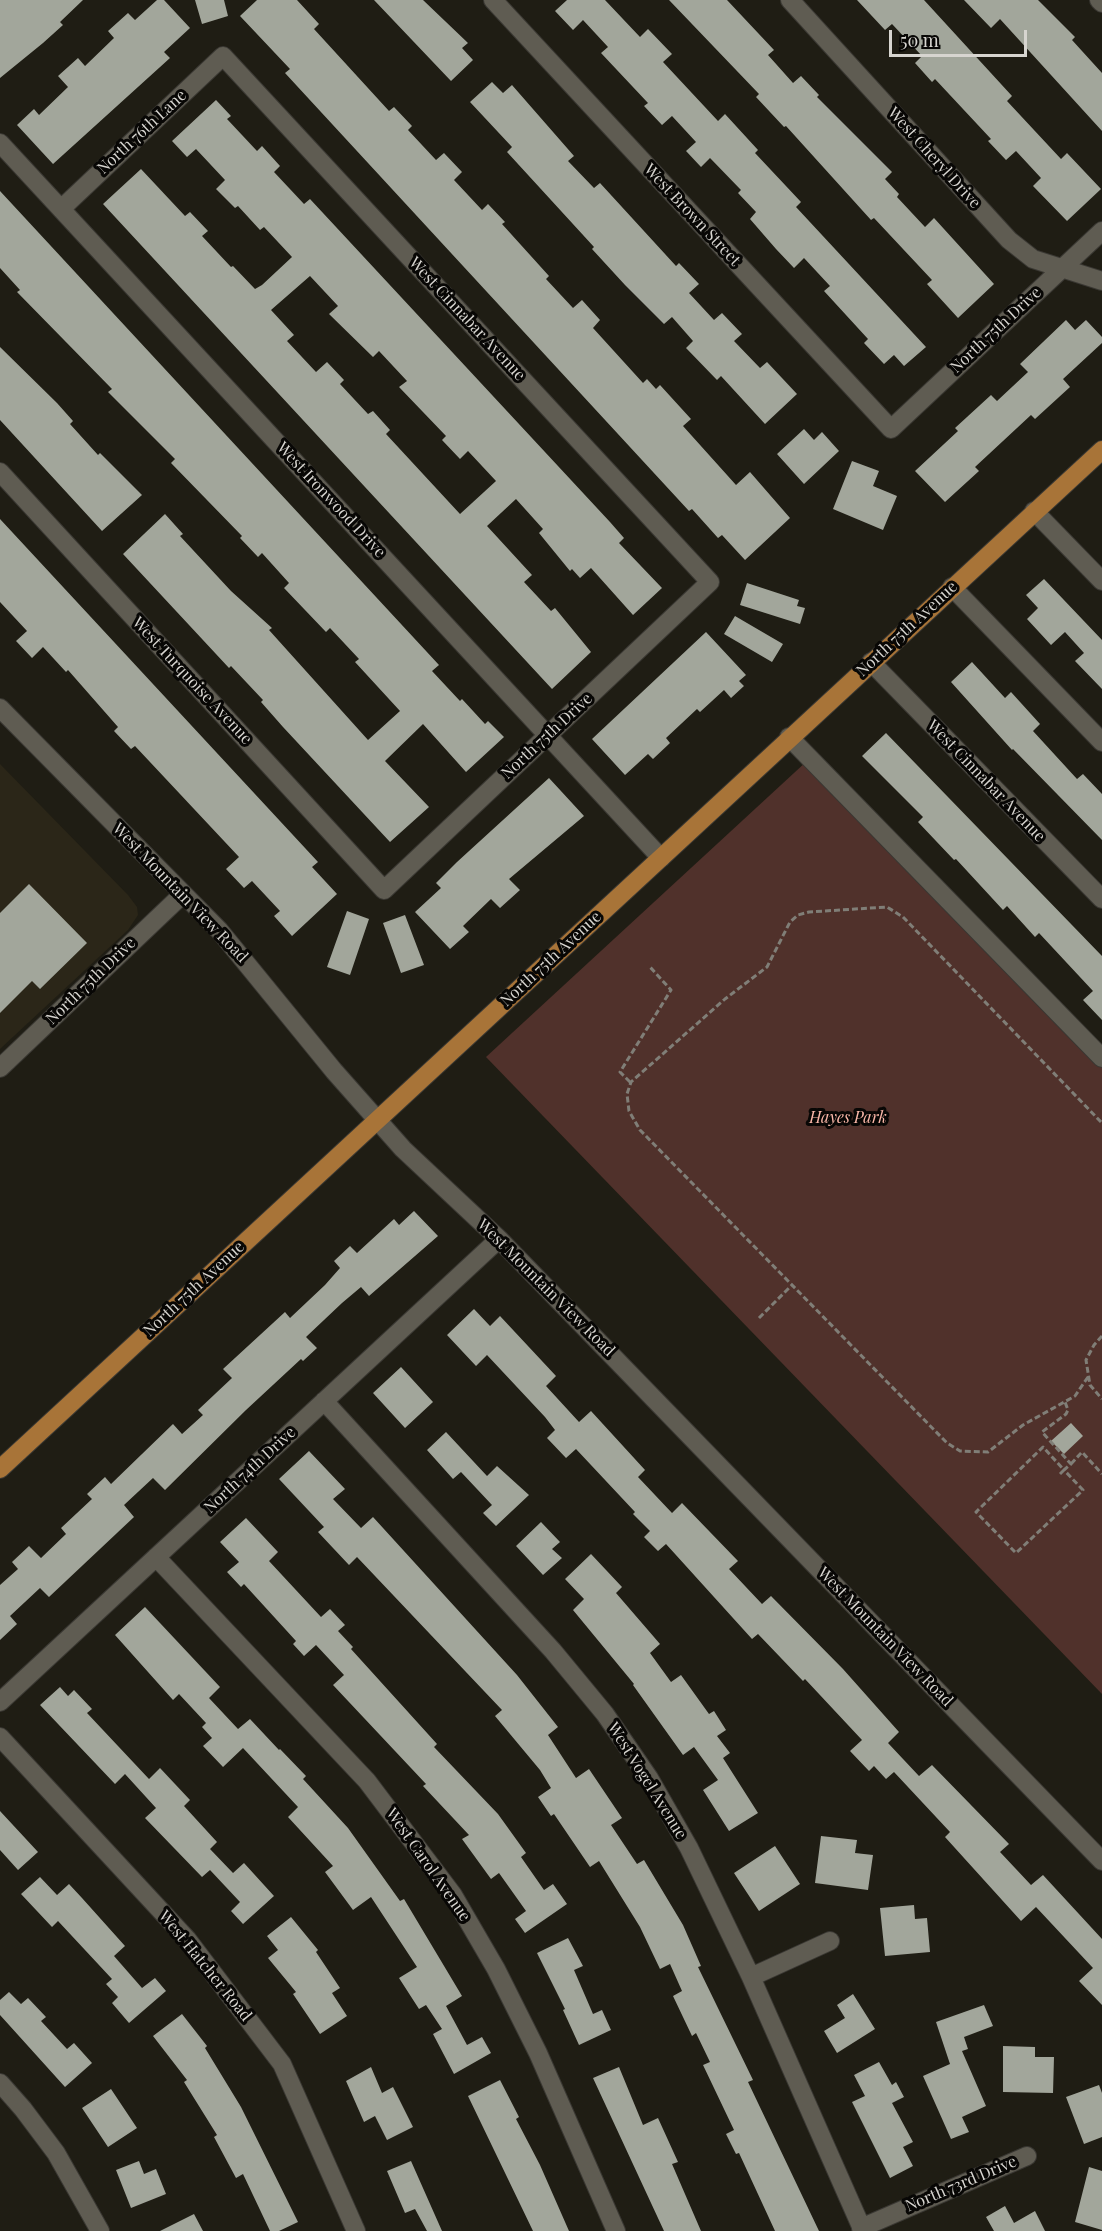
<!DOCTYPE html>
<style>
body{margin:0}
#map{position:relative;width:1102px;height:2231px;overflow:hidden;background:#1f1d14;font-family:"Playfair Display",serif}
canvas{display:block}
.scale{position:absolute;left:889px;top:30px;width:138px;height:27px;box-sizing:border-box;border:3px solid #d7d5d0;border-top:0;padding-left:8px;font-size:18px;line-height:21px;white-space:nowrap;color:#d7d5d0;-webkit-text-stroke:4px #080705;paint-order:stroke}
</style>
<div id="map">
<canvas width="1102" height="2231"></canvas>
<div class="scale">50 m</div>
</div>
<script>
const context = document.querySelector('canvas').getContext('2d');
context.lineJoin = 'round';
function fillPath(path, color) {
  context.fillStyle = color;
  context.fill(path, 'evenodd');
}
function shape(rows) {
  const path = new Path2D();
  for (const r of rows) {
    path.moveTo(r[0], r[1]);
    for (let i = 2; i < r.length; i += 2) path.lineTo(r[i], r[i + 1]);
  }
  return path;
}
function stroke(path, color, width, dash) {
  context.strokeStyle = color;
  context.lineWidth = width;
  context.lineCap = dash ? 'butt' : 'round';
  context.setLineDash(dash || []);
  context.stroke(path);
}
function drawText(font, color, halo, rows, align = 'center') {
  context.font = font + ' "Playfair Display",serif';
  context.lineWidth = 6;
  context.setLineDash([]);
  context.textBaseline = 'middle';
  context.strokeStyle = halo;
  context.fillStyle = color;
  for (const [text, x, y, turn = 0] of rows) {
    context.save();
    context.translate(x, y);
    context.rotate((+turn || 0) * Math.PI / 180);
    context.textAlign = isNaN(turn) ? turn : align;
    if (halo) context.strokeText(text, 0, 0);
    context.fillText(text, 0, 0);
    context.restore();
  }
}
fillPath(shape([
 [0,764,128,895,137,907,138,915,128,930,0,1049]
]), '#2b2618');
fillPath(shape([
 [807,761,1102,1067,1102,1694,486,1057]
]), '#50312b');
fillPath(shape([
 [0,0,83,0,60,22,63,25,43,43,0,78],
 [157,0,164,0,190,28,164,52,170,58,53,164,17,125,34,109,39,115,68,87,58,76,78,58,85,66,114,38,108,31,128,13,135,20],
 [195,0,224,0,228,16,202,24],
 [257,0,297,0,319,24,314,29,389,111,394,107,412,126,408,130,436,160,444,153,462,172,454,180,482,210,488,204,505,222,502,224,549,276,546,279,573,308,582,300,600,320,593,328,643,383,647,379,656,389,660,385,691,419,683,426,736,485,750,472,790,518,745,560,722,535,718,538,692,509,689,511,285,73,290,69,240,16],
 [374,0,423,0,468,43,462,48,473,60,451,81],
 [567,0,605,0,640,37,648,29,672,54,663,62,718,121,725,114,758,150,755,153,801,202,796,207,926,347,904,366,894,355,884,364,864,343,868,339,824,291,830,286,804,258,794,268,776,249,750,219,756,212,738,193,741,190,710,158,701,167,686,151,696,142,672,116,662,125,644,106,648,103,601,53,608,47,583,20,573,30,555,11],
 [669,0,727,0,774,50,768,55,793,83,801,76,819,95,817,97,892,172,885,179,899,194,897,197,925,227,934,218,994,284,958,318,927,284,932,280,874,218,871,220,786,126,784,127,756,97,759,94],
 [857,0,924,0,1012,96,1007,101,1061,159,1067,153,1101,189,1067,221,1033,186,1041,178,1016,151,1006,160,988,141,991,139,935,79,932,82,915,63,922,56,892,24,885,30],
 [964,0,1038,0,1075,37,1072,40,1102,73,1102,131,1000,19,991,28],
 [492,82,503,93,512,85,574,156,568,161,594,188,600,183,676,266,679,263,699,284,689,293,714,320,722,313,742,334,734,341,760,368,767,362,797,394,765,424,721,376,717,380,686,348,693,341,672,317,664,324,625,285,592,249,594,247,507,152,512,147,470,102],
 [216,100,231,116,227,119,257,151,262,146,280,166,274,172,304,204,310,199,610,522,624,538,619,543,662,588,633,615,591,568,580,578,572,569,570,571,539,533,543,529,516,499,487,526,532,575,524,582,551,611,555,608,591,652,552,689,103,204,141,169,185,216,190,212,208,231,202,236,231,267,233,266,255,289,262,285,292,257,264,227,260,230,238,206,235,208,216,189,225,180,196,149,187,157,172,141],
 [310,276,338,306,329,314,373,357,379,351,407,381,399,387,446,436,442,440,460,459,468,451,496,481,460,514,386,434,390,430,373,411,368,414,340,384,344,380,327,362,316,372,287,341,294,335,271,310],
 [0,191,439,665,432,671,460,701,462,699,485,724,488,721,504,737,466,772,423,724,385,761,429,807,390,842,283,727,261,702,263,700,231,666,229,668,123,554,165,514,183,534,180,536,231,591,272,628,269,630,368,740,400,711,355,662,359,659,330,628,326,632,284,588,289,583,262,553,258,557,240,538,242,536,171,463,175,459,108,392,112,389,17,292,20,290,0,268],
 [1066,320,1075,330,1086,320,1102,337,1102,343,1063,379,1070,387,1035,419,1031,415,975,467,979,471,945,502,915,471,958,431,955,428,991,395,997,401,1028,372,1020,364],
 [0,347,57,403,73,421,70,424,98,455,100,453,142,495,102,531,0,420],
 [804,429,814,440,822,432,839,451,804,484,777,454],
 [852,461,879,471,873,486,897,496,883,530,833,509],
 [0,519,318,862,312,867,337,894,292,936,274,916,280,911,252,881,244,888,226,869,239,857,135,746,131,749,114,731,118,727,68,670,66,672,43,647,32,658,16,641,27,631,0,602],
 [1044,579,1102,640,1102,689,1075,661,1084,653,1065,632,1051,645,1027,619,1038,608,1026,595],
 [747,583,799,600,797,606,805,608,800,624,740,605],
 [735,616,783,644,772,662,724,634],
 [706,632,746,675,739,681,744,686,731,698,724,690,700,712,697,709,666,738,670,743,653,759,648,754,625,775,592,739],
 [972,662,1005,698,1011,692,1040,724,1033,731,1077,779,1083,774,1102,794,1102,840,1013,749,1012,750,951,682],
 [886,733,1102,956,1102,1020,1083,1000,1093,991,1039,933,1035,937,1007,906,1003,910,956,859,954,860,918,822,923,817,862,756],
 [549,778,584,816,509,879,520,890,500,908,491,899,463,926,469,932,450,949,415,912,441,888,436,883,457,862],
 [29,884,87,943,40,989,32,981,0,1013,0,913],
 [347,911,369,919,350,975,327,967],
 [405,915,424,965,401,973,383,923],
 [414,1211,438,1236,369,1296,361,1287,342,1303,306,1337,317,1348,303,1361,301,1359,246,1410,165,1490,153,1478,124,1505,134,1517,49,1597,40,1588,10,1616,17,1624,0,1640,0,1585,18,1569,12,1562,29,1546,41,1558,66,1534,61,1528,92,1499,87,1494,105,1477,111,1484,173,1424,182,1434,203,1415,198,1410,232,1378,223,1369,285,1312,290,1318,325,1285,340,1268,334,1261,350,1246,357,1253,394,1219,399,1225],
 [474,1309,490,1326,500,1316,556,1376,546,1386,579,1422,591,1411,645,1470,638,1477,672,1513,682,1503,738,1561,729,1569,762,1604,771,1596,843,1669,899,1732,888,1743,919,1776,932,1765,1009,1844,1000,1852,1031,1885,1043,1875,1102,1939,1102,2005,1079,1981,1093,1968,1036,1907,1021,1921,945,1837,950,1832,894,1772,886,1779,874,1766,869,1771,850,1751,862,1740,805,1679,803,1681,758,1634,752,1639,666,1544,658,1551,644,1537,650,1531,633,1514,635,1512,576,1449,566,1458,547,1438,555,1430,545,1417,487,1355,476,1366,447,1335],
 [401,1367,433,1402,405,1428,373,1393],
 [1071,1423,1083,1436,1064,1454,1051,1441],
 [446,1432,487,1476,497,1466,529,1495,496,1526,483,1513,492,1505,461,1472,453,1479,427,1450],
 [309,1451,345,1489,333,1499,361,1528,373,1517,517,1675,558,1727,548,1735,576,1778,589,1769,622,1818,611,1825,637,1864,644,1860,683,1925,701,1966,698,1967,753,2080,748,2082,819,2231,775,2231,739,2153,736,2154,726,2134,734,2130,703,2065,710,2062,696,2033,692,2036,673,1996,682,1991,670,1964,660,1969,640,1927,599,1861,590,1867,554,1814,551,1816,538,1797,551,1788,540,1770,495,1716,502,1710,357,1557,349,1565,318,1532,324,1527,279,1479],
 [246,1518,278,1552,269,1561,321,1617,330,1609,345,1625,338,1631,353,1647,351,1649,437,1744,434,1747,498,1814,526,1853,521,1857,544,1890,553,1884,567,1904,525,1933,515,1919,526,1911,499,1873,491,1879,462,1839,469,1835,423,1786,426,1784,333,1685,344,1675,316,1645,304,1656,293,1644,296,1641,244,1584,241,1587,227,1572,239,1562,220,1542],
 [541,1522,560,1542,552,1549,562,1558,543,1575,516,1546],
 [591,1554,622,1587,616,1593,660,1644,650,1653,671,1682,681,1675,709,1714,714,1711,726,1730,717,1736,730,1753,723,1758,758,1813,729,1831,703,1790,718,1780,694,1747,683,1755,633,1685,634,1684,573,1610,584,1599,565,1579],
 [145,1607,220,1687,209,1698,238,1729,250,1719,279,1750,280,1749,306,1776,303,1779,348,1828,400,1901,404,1899,462,1996,446,2006,467,2045,482,2037,491,2053,454,2074,433,2034,442,2029,426,2005,419,2009,399,1978,417,1967,371,1897,353,1910,325,1872,333,1866,288,1817,298,1807,243,1748,223,1767,203,1746,212,1738,202,1727,206,1723,179,1694,173,1700,115,1635],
 [60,1687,68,1696,74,1690,92,1709,87,1713,149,1779,160,1768,190,1800,184,1806,217,1842,210,1849,233,1873,244,1863,274,1896,243,1924,231,1911,240,1902,210,1870,202,1877,145,1818,156,1808,125,1774,115,1784,40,1705],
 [0,1811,38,1852,18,1870,0,1850],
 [821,1836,857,1840,855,1853,873,1855,868,1890,815,1883],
 [775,1846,800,1884,759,1911,734,1873],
 [40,1877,57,1895,69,1884,82,1898,125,1946,114,1956,142,1988,155,1978,166,1991,129,2023,112,2003,118,1997,106,1984,112,1979,58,1921,52,1927,21,1894],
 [914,1905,915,1919,927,1918,930,1952,885,1956,880,1908],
 [291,1917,318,1950,316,1952,340,1988,332,1993,347,2016,320,2034,293,1994,296,1992,268,1958,278,1950,267,1936],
 [568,1938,583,1966,574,1970,593,2014,602,2010,611,2030,579,2045,563,2010,565,2009,537,1953],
 [9,1992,21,2004,28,1998,46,2017,41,2021,67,2049,74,2043,92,2063,65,2087,0,2015,0,2000],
 [853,1994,875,2029,837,2053,824,2031,845,2018,837,2005],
 [984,2005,993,2026,964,2037,968,2049,962,2051,986,2106,962,2117,969,2132,951,2139,923,2076,950,2064,936,2022],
 [182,2014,207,2046,205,2048,241,2107,298,2222,279,2231,270,2231,243,2174,236,2178,214,2137,217,2135,184,2082,187,2080,153,2036],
 [1003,2046,1035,2047,1035,2057,1054,2057,1053,2093,1003,2092],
 [879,2062,892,2085,896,2082,904,2097,892,2103,913,2142,903,2147,913,2166,890,2178,852,2102,865,2096,854,2075],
 [371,2067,382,2093,393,2087,413,2127,387,2140,375,2116,364,2122,346,2081],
 [619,2067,643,2125,658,2118,678,2162,672,2164,701,2231,664,2231,593,2078],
 [500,2080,519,2117,516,2119,540,2165,569,2231,533,2231,468,2096],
 [1099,2085,1102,2093,1102,2137,1084,2144,1066,2097],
 [111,2089,137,2128,108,2147,82,2108],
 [139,2161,144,2174,156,2169,166,2194,131,2208,116,2170],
 [411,2161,442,2231,427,2231,415,2209,405,2213,387,2171],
 [1089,2167,1102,2171,1102,2230,1075,2222],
 [1005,2206,1014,2223,1035,2211,1045,2231,994,2231,986,2217],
 [194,2214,203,2231,160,2231]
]), '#a2a69b');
const minor = shape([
 [493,0,891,429,1102,231],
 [790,0,1009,240,1033,259,1102,281],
 [1099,0,1102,3],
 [0,143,661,858],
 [0,472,384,890,710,582,223,56,61,209],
 [1034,511,1102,581],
 [952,587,1102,742],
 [871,662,1102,899],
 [0,708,219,930,334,1071,403,1149,499,1239,1102,1861],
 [789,737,1102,1058],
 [0,1068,183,894],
 [324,1401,553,1651,605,1714,649,1778,689,1848,751,1977,863,2231],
 [156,1557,367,1781,453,1895,496,1969,538,2053,616,2231],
 [0,1702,499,1239],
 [0,1737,187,1939,282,2064,356,2231],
 [751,1977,830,1941],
 [0,2083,23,2109,56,2153,100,2231],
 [861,2228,1027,2156]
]);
const major = shape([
 [0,1469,1102,450]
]);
stroke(minor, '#3a3833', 20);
stroke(major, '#3a3833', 20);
stroke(shape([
 [630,1082,620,1072,671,990,650,967],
 [759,1318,791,1286],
 [1102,1336,1094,1345,1086,1360,1090,1385,1102,1399],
 [1088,1377,1075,1396,1023,1425,988,1452,960,1451,947,1443,640,1130,629,1111,627,1094,631,1082,725,999,767,967,790,922,798,915,809,912,887,907,903,917,1102,1123],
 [1071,1464,1082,1452,1102,1474],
 [1060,1474,1064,1470,1043,1447,976,1512,1016,1553,1083,1490,1064,1470,1071,1464,1042,1432,1066,1414,1068,1410,1065,1402]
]), '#807e77', 3, [6, 3]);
stroke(minor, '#5f5c52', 18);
stroke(major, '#a87438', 18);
drawText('16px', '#d7d5d0', '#080705', [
 ["North 76th Lane",142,132,-43],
 ["West Cheryl Drive",934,158,48],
 ["West Brown Street",692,215,47],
 ["West Cinnabar Avenue",467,319,47],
 ["North 75th Drive",996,330,-43],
 ["West Ironwood Drive",331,500,47],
 ["North 75th Avenue",907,629,-43],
 ["West Turquoise Avenue",192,681,47],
 ["North 75th Drive",547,736,-43],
 ["West Cinnabar Avenue",986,781,46],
 ["West Mountain View Road",180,893,46],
 ["North 75th Avenue",551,959,-43],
 ["North 75th Drive",91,981,-44],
 ["West Mountain View Road",546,1288,45],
 ["North 75th Avenue",194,1289,-43],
 ["North 74th Drive",250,1470,-43],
 ["West Mountain View Road",885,1637,46],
 ["West Vogel Avenue",647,1781,58],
 ["West Carol Avenue",428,1865,55],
 ["West Hatcher Road",205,1966,51],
 ["North 73rd Drive",961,2184,-23]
]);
drawText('italic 16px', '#fcb8a9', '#080705', [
 ["Hayes Park",848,1118]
]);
</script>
